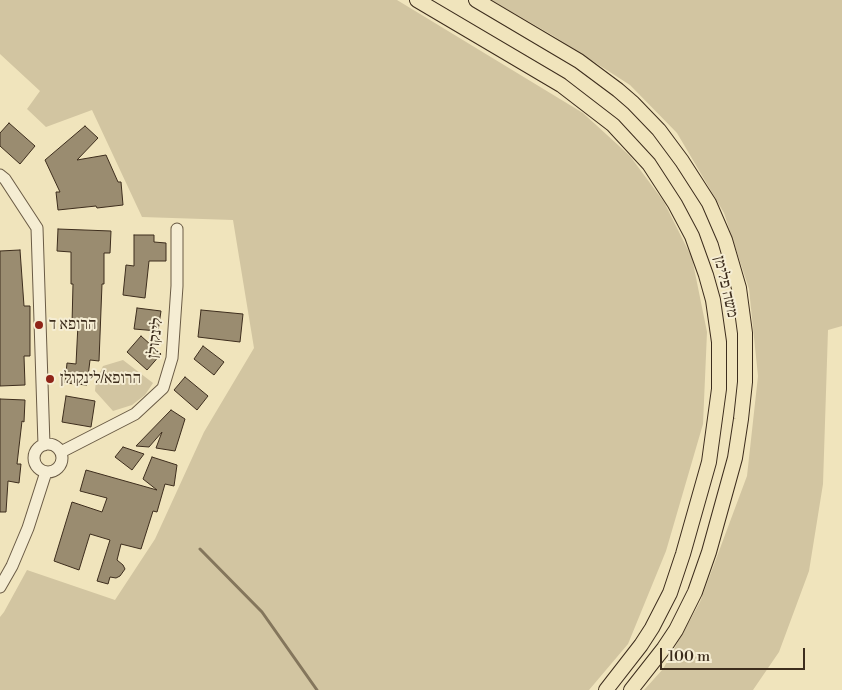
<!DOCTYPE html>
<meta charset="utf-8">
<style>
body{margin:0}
#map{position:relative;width:842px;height:690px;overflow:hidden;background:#f0e4bc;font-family:"Libre Bodoni",serif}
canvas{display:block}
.scale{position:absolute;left:660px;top:648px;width:145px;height:22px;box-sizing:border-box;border:2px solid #3d2d1d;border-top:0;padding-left:6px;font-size:15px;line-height:18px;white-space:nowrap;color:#3d2d1d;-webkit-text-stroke:4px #f5edd3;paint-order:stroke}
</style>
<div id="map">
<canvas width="842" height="690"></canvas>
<div class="scale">100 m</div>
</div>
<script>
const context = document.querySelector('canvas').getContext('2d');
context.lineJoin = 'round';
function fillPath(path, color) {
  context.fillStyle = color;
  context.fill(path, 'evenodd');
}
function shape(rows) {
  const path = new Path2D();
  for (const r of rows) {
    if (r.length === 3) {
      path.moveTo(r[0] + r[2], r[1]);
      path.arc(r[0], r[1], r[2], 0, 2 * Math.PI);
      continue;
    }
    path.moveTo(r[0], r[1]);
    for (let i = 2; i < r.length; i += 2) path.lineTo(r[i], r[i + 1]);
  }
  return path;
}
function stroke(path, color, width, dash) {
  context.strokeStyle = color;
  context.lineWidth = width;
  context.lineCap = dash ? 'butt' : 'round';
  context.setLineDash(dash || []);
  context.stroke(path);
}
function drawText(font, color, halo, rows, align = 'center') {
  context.font = font + ' "Libre Bodoni","Frank Ruhl Libre",serif';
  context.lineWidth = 4;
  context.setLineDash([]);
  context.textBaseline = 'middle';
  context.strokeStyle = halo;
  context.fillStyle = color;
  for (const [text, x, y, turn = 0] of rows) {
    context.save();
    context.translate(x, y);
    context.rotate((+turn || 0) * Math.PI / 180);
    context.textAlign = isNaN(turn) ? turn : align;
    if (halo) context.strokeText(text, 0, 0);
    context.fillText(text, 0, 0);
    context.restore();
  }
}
fillPath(shape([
 [0,0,397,0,583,113,630,156,664,202,692,258,707,332,703,424,666,551,628,644,589,690,0,690,0,617,4,612,27,570,115,600,155,539,204,432,254,348,233,220,142,217,92,110,46,127,27,109,40,91,0,54],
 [491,0,842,0,842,326,828,330,823,484,809,571,779,652,753,690,644,690,663,669,700,602,747,476,758,376,749,289,724,213,677,133,630,85,552,35],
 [123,360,153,383,145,395,132,405,113,411,95,391,96,381,103,366]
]), '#d2c5a1');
stroke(shape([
 [200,549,262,612,317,690]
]), '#84765c', 3);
const building = shape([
 [9,123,35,146,20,164,0,146,0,133,9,123],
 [85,126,98,138,77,160,106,155,118,182,121,182,123,205,97,208,96,206,58,210,56,192,60,192,45,160,85,126],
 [58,229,111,231,110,253,104,253,104,284,102,284,99,361,90,360,87,385,65,383,67,363,76,364,78,324,72,324,73,284,71,284,71,252,57,251,58,229],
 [134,235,154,235,154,242,166,243,166,261,149,261,145,298,123,295,126,265,134,266,134,235],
 [20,250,24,306,30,306,30,356,24,356,25,385,0,386,0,251,20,250],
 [137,308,161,311,158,331,134,329,137,308],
 [201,310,243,314,240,342,198,337,201,310],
 [141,336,161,354,147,370,127,352,141,336],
 [203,346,224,362,214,375,194,359,203,346],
 [185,377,208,396,197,410,174,390,185,377],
 [66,396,95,401,91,427,62,422,66,396],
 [0,399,25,400,24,422,22,421,17,464,21,464,19,483,8,481,6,512,0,512,0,399],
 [171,410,185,419,175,451,156,448,162,432,149,447,136,446,171,410],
 [123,447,144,454,132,470,115,457,123,447],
 [152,457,177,465,174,486,165,484,157,512,153,511,141,549,121,544,117,560,123,565,125,569,120,576,116,578,110,577,108,584,97,581,110,540,90,534,79,570,54,561,72,502,102,512,107,498,80,491,86,470,157,490,143,479,152,457]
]);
fillPath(building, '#9a8c70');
stroke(building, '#3d2d1d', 1);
const minor = shape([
 [0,175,5,179,37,228,44,445],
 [48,458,14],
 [61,452,135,414,163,388,172,358,177,286,177,229],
 [0,587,12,566,28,528,46,472]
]);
const major = shape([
 [417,0,561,85,613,125,649,164,675,204,692,236,706,275,713,300,719,342,719,389,709,462,683,554,670,593,652,628,641,645,606,690],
 [476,0,579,61,618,90,633,103,659,130,682,161,709,203,725,240,739,288,745,333,745,382,741,419,735,458,709,552,695,592,676,630,664,648,631,690]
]);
stroke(minor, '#6a5b45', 13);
stroke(major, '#3d2d1d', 16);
stroke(minor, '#f5edd3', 11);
stroke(major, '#f0e4bc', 14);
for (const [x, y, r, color] of [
 [39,325,5,"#8f2418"],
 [50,379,5,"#8f2418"]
]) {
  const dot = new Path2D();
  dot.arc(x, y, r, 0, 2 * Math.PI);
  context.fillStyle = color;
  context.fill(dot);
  stroke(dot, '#f5edd3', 2);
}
drawText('16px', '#3d2d1d', '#f5edd3', [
 ["משה פלימן",725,287,77],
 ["לינקולן",156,338,-83]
]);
drawText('16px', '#3d2d1d', '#f5edd3', [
 ["הרופא ד",49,325],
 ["הרופא/לינקולן",60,379]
], 'left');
</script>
